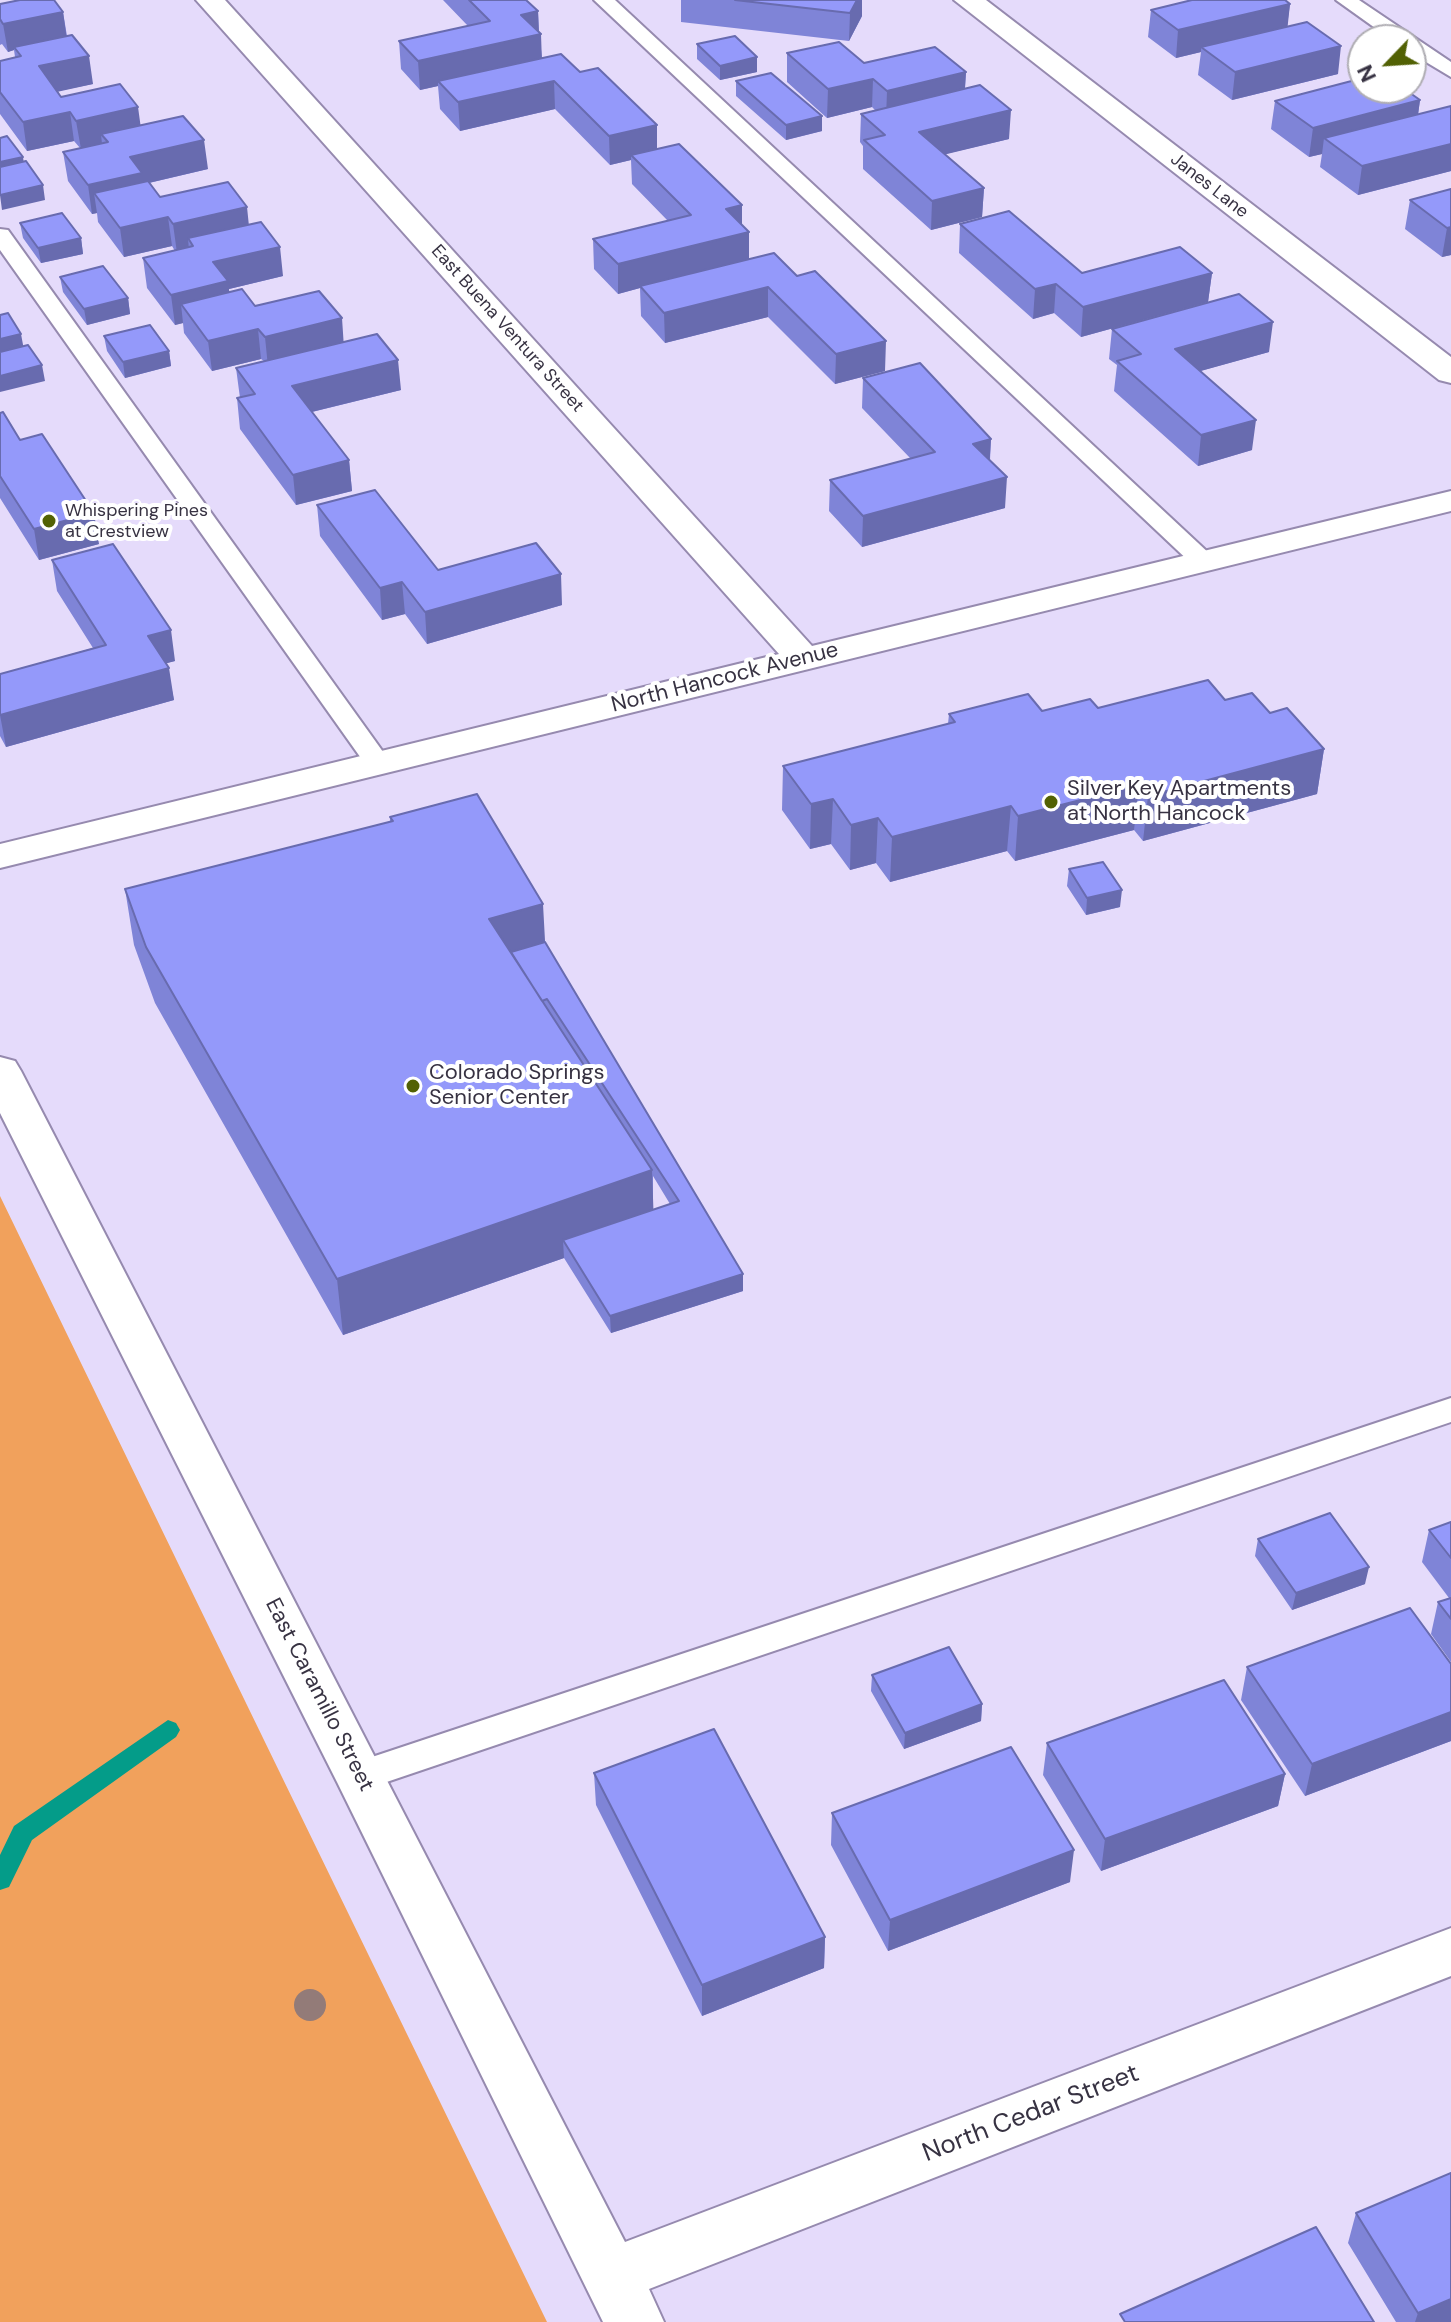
<!DOCTYPE html>
<style>
body{margin:0}
#map{position:relative;width:1451px;height:2322px;overflow:hidden;background:#e5dbfb;font-family:"DM Sans",sans-serif}
canvas{display:block}
.north{position:absolute;left:1347px;top:24px;width:80px;height:80px;box-sizing:border-box;background:#fff;border:2px solid #afadb3;border-radius:50%;rotate:245deg;font-size:22px;font-weight:700;line-height:32px;text-align:center;color:#373242}
.north::after{content:'';display:block;margin:auto;width:28px;height:36px;background:#526104;clip-path:polygon(50% 0,100% 100%,50% 72%,0 100%)}
</style>
<div id="map">
<canvas width="1451" height="2322"></canvas>
<div class="north">N</div>
</div>
<script>
const context = document.querySelector('canvas').getContext('2d');
context.lineJoin = 'round';
function fillPath(path, color) {
  context.fillStyle = color;
  context.fill(path, 'evenodd');
}
function shape(rows) {
  const path = new Path2D();
  for (const r of rows) {
    path.moveTo(r[0], r[1]);
    for (let i = 2; i < r.length; i += 2) path.lineTo(r[i], r[i + 1]);
  }
  return path;
}
function stroke(path, color, width, dash) {
  context.strokeStyle = color;
  context.lineWidth = width;
  context.lineCap = dash ? 'butt' : 'round';
  context.setLineDash(dash || []);
  context.stroke(path);
}
function drawText(font, color, halo, rows, align = 'center') {
  context.font = font + ' "DM Sans",sans-serif';
  context.lineWidth = 8;
  context.setLineDash([]);
  context.textBaseline = 'middle';
  context.strokeStyle = halo;
  context.fillStyle = color;
  for (const [text, x, y, turn = 0] of rows) {
    context.save();
    context.translate(x, y);
    context.rotate((+turn || 0) * Math.PI / 180);
    context.textAlign = isNaN(turn) ? turn : align;
    if (halo) context.strokeText(text, 0, 0);
    context.fillText(text, 0, 0);
    context.restore();
  }
}
fillPath(shape([
 [0,1196,192,1592,547,2322,0,2322]
]), '#f1a15c');
fillPath(shape([
 [168,1720,176,1723,180,1730,176,1737,32,1840,9,1887,0,1890,0,1855,14,1826,168,1720]
]), '#049c89');
const service = shape([
 [594,0,615,0,1212,556,1215,561,1212,566,1194,566,594,0],
 [1336,0,1359,0,1451,62,1451,77,1411,53,1411,40,1392,40,1336,0],
 [0,229,8,230,386,756,390,762,386,768,368,768,0,250,0,229],
 [1451,1398,1451,1422,360,1791,347,1787,342,1776,347,1765,360,1761,1451,1398]
]);
const minor = shape([
 [196,0,225,0,812,646,1451,491,1451,511,0,868,0,844,779,654,196,0],
 [954,0,986,0,1451,357,1451,383,1439,380,954,0],
 [0,1057,15,1061,21,1071,625,2242,1451,1928,1451,1976,649,2289,664,2322,603,2322,337,1782,0,1113,0,1057]
]);
stroke(service, '#968aaf', 4);
stroke(minor, '#968aaf', 4);
fillPath(service, '#fff');
fillPath(minor, '#fff');
context.fillStyle = '#937b78';
for (const [x, y] of [
 [310,2005]
]) {
  context.beginPath();
  context.arc(x, y, 16, 0, 2 * Math.PI);
  context.fill();
}
fillPath(shape([
 [443,0,526,0,538,11,539,32,542,58,657,149,742,205,742,225,749,259,885,371,835,384,768,317,665,343,641,316,640,288,618,294,594,269,593,239,668,221,632,184,631,160,610,165,555,109,460,131,440,109,438,86,420,90,401,69,399,41,468,26],
 [681,0,862,0,862,16,849,41,681,22],
 [0,4,63,12,67,36,93,84,58,91,61,97,141,125,208,169,149,183,160,197,249,224,283,276,229,289,229,292,255,306,344,342,401,390,312,412,349,460,352,491,296,505,240,429,237,398,240,398,236,368,264,361,261,359,212,371,184,333,183,323,175,325,147,288,143,258,175,251,172,246,124,257,98,222,97,213,92,214,68,181,63,152,80,148,74,141,27,151,0,114,0,61,15,57,14,50,8,52,2,44,0,45],
 [1290,4,1287,26,1338,74,1232,100,1198,75,1201,52,1176,58,1148,37,1151,10],
 [697,44,757,57,757,72,720,80,697,59],
 [787,53,864,63,966,72,965,89,1009,139,945,154,984,188,982,217,931,230,863,169,863,146,860,142,861,114,875,110,872,107,827,118,787,82],
 [736,81,822,131,786,140,736,96],
 [1420,100,1418,115,1451,106,1451,171,1358,195,1320,167,1322,154,1309,157,1271,129,1275,101],
 [1451,189,1451,255,1442,257,1405,229,1410,200],
 [20,223,81,238,83,254,41,263,23,238],
 [960,224,1082,273,1212,273,1208,302,1081,337,1054,313,1033,319,959,253],
 [60,277,128,298,130,314,87,325,63,292],
 [1112,329,1269,352,1200,371,1252,450,1198,466,1114,391,1117,365,1109,359],
 [104,336,169,351,171,366,125,378,107,351],
 [863,378,991,439,990,460,1005,508,862,547,829,511,830,480,911,459,862,408],
 [0,413,20,440,99,544,39,560,0,498],
 [317,505,438,570,562,605,427,644,405,614,382,620,320,536],
 [52,560,175,661,166,663,174,700,6,747,0,736,0,674,93,648,57,591],
 [1225,700,1270,713,1324,749,1317,794,1143,841,1134,830,1015,861,1007,851,890,882,876,863,850,870,831,844,810,849,782,810,783,766,948,724,949,714,1042,711],
 [390,817,545,942,743,1291,611,1333,564,1258,343,1335,155,1003,134,945,125,889,390,822],
 [653,1176,670,1204,653,1210],
 [1069,869,1120,907,1086,915,1067,886],
 [1451,1522,1451,1662,1431,1634,1438,1602,1449,1598,1422,1562,1429,1530],
 [1258,1539,1365,1584,1292,1610,1255,1556],
 [1451,1664,1451,1741,1305,1796,1241,1700,1247,1667],
 [872,1675,982,1704,981,1721,904,1749,871,1691],
 [1047,1743,1285,1774,1278,1806,1101,1871,1043,1775],
 [594,1773,825,1937,824,1968,702,2016,596,1805],
 [832,1813,1070,1882,888,1951,831,1845],
 [1356,2213,1451,2322,1396,2322,1348,2243]
]), '#7f84d7');
fillPath(shape([
 [857,0,862,0,862,16,849,41,850,13],
 [1290,4,1287,32,1201,47,1201,52,1176,58,1178,30],
 [538,11,539,35,541,34,542,63,438,81,438,86,420,90,418,61,521,15],
 [63,12,67,40,14,47,14,50,8,52,3,24],
 [1341,46,1338,74,1232,100,1235,72],
 [89,56,93,84,43,95,39,66],
 [757,57,757,72,720,80,720,66],
 [966,72,964,101,886,119,887,91],
 [873,79,872,107,827,118,828,89],
 [554,81,555,109,460,131,458,102],
 [1420,100,1416,129,1324,138,1322,154,1309,157,1313,128],
 [138,107,142,136,101,134,102,144,81,149,76,121],
 [1011,110,1009,139,918,161,919,132],
 [70,112,74,141,27,151,23,122],
 [822,116,822,131,786,140,786,125],
 [657,125,657,154,631,155,631,160,610,165,609,136],
 [204,140,208,169,144,184,94,193,97,213,92,214,88,185,130,157],
 [1451,144,1451,171,1358,195,1362,166],
 [23,157,25,172,0,178,0,162],
 [43,185,45,200,2,210,0,195],
 [984,188,982,217,931,230,932,201],
 [742,205,742,233,749,232,749,261,640,286,640,288,618,294,618,264,726,209],
 [247,207,250,236,193,246,188,238,189,250,177,253,173,224],
 [168,217,172,246,124,257,120,228],
 [1451,227,1451,255,1442,257,1447,228],
 [81,238,83,254,41,263,38,248],
 [280,247,283,276,229,289,231,311,181,304,183,323,175,325,171,295,213,262],
 [1212,273,1208,302,1081,337,1083,307],
 [1056,284,1054,313,1033,319,1035,289],
 [768,287,768,317,665,343,664,313],
 [128,298,130,314,87,325,84,309],
 [342,318,344,348,268,367,265,337],
 [1273,322,1269,352,1172,379,1175,349],
 [258,329,261,359,212,371,208,341],
 [21,334,24,350,0,355,0,339],
 [886,341,885,371,835,384,836,354],
 [169,351,171,366,125,378,123,362],
 [398,360,401,390,295,416,292,386],
 [42,365,45,381,0,392,0,376],
 [1256,420,1252,450,1198,466,1201,435],
 [991,439,989,470,973,444],
 [349,460,352,491,296,505,293,475],
 [1007,477,1005,508,862,547,863,516],
 [94,513,99,544,39,560,34,529],
 [561,574,562,605,427,644,425,612],
 [402,582,405,614,382,620,380,588],
 [171,630,175,661,153,667,148,636],
 [169,668,174,700,6,747,0,715],
 [1324,749,1317,794,1143,841,1148,796],
 [1139,785,1134,830,1015,861,1018,816],
 [833,799,831,844,810,849,811,804],
 [1011,806,1007,851,890,882,892,837],
 [878,818,876,863,850,870,851,825],
 [1122,890,1120,907,1086,915,1087,898],
 [543,904,546,959,501,973,489,919],
 [652,1170,654,1226,563,1240,564,1258,343,1335,337,1279],
 [743,1274,743,1291,611,1333,610,1316],
 [1369,1567,1365,1584,1292,1610,1296,1593],
 [982,1704,981,1721,904,1749,905,1733],
 [1451,1712,1451,1741,1305,1796,1312,1764],
 [1285,1774,1278,1806,1101,1871,1105,1839],
 [1074,1850,1070,1882,888,1951,890,1920],
 [825,1937,824,1968,702,2016,702,1985],
 [1451,2299,1451,2322,1415,2322,1418,2313]
]), '#686baf');
const building = shape([
 [20,0,54,0,63,12,3,24,0,19,0,4,20,0],
 [469,0,526,0,538,11,521,15,541,34,418,61,399,41,490,21,469,0],
 [735,0,857,0,850,13,735,0],
 [1192,0,1285,0,1290,4,1178,30,1151,10,1192,0],
 [1307,22,1341,46,1235,72,1201,47,1307,22],
 [72,35,89,56,39,66,61,97,120,84,138,107,76,121,70,112,23,122,0,92,0,61,21,56,14,47,72,35],
 [735,36,757,57,720,66,697,44,735,36],
 [839,42,864,63,935,47,966,72,887,91,873,79,828,89,787,53,839,42],
 [561,54,580,72,598,68,657,125,609,136,554,81,458,102,438,81,561,54],
 [771,73,822,116,786,125,736,81,771,73],
 [1363,78,1363,88,1403,88,1420,100,1313,128,1275,101,1363,78],
 [980,85,1011,110,919,132,984,188,932,201,864,140,885,135,861,114,980,85],
 [1451,106,1451,144,1362,166,1324,138,1451,106],
 [183,116,204,140,130,157,142,173,88,185,63,152,108,142,101,134,183,116],
 [7,136,23,157,0,162,0,138,7,136],
 [679,144,742,205,726,209,749,232,618,264,593,239,691,215,631,155,679,144],
 [26,161,43,185,0,195,0,167,26,161],
 [148,181,160,197,228,182,247,207,173,224,168,217,120,228,94,193,148,181],
 [1451,189,1451,227,1447,228,1410,200,1451,189],
 [1009,211,1082,273,1180,247,1212,273,1083,307,1056,284,1035,289,960,224,1009,211],
 [62,213,81,238,38,248,20,223,62,213],
 [261,222,280,247,213,262,228,281,171,295,143,258,193,246,188,238,261,222],
 [774,253,797,276,815,271,886,341,836,354,768,287,664,313,640,286,774,253],
 [103,266,128,298,84,309,60,277,103,266],
 [242,289,255,306,319,291,342,318,265,337,258,329,208,341,181,304,242,289],
 [1239,294,1273,322,1175,349,1256,420,1201,435,1117,361,1141,354,1112,329,1239,294],
 [8,313,21,334,0,339,0,315,8,313],
 [150,325,169,351,123,362,104,336,150,325],
 [377,334,398,360,292,386,349,460,293,475,237,398,255,394,236,368,377,334],
 [28,345,42,365,0,376,0,352,28,345],
 [920,363,991,439,973,444,1007,477,863,516,830,480,935,452,863,378,920,363],
 [3,412,20,440,42,434,94,513,34,529,0,476,0,413,3,412],
 [375,490,438,570,536,543,561,574,425,612,402,582,380,588,317,505,375,490],
 [113,544,171,630,148,636,169,668,0,715,0,674,106,645,52,560,113,544],
 [1208,680,1225,700,1252,693,1270,713,1287,708,1324,749,1148,796,1139,785,1018,816,1011,806,892,837,878,818,851,825,833,799,811,804,783,766,955,722,949,714,1028,694,1042,711,1090,699,1098,708,1208,680],
 [477,794,543,904,489,919,652,1170,337,1279,146,947,125,889,393,821,390,817,477,794],
 [1103,862,1122,890,1087,898,1069,869,1103,862],
 [545,942,743,1274,610,1316,563,1240,679,1201,547,999,542,1001,511,952,545,942],
 [1330,1513,1369,1567,1296,1593,1258,1539,1330,1513],
 [1451,1522,1451,1558,1429,1530,1451,1522],
 [1451,1598,1451,1619,1438,1602,1451,1598],
 [1410,1608,1451,1664,1451,1712,1312,1764,1247,1667,1410,1608],
 [949,1647,982,1704,905,1733,872,1675,949,1647],
 [1224,1680,1285,1774,1105,1839,1047,1743,1224,1680],
 [714,1729,825,1937,702,1985,594,1773,714,1729],
 [1011,1747,1074,1850,890,1920,832,1813,1011,1747],
 [1451,2173,1451,2299,1418,2313,1356,2213,1451,2173],
 [1316,2227,1374,2322,1125,2322,1120,2314,1316,2227]
]);
fillPath(building, '#9499fa');
stroke(building, '#686baf', 2);
for (const [x, y, r, color] of [
 [49,521,8,"#526104"],
 [1051,802,8,"#526104"],
 [413,1086,8,"#526104"]
]) {
  const dot = new Path2D();
  dot.arc(x, y, r, 0, 2 * Math.PI);
  context.fillStyle = color;
  context.fill(dot);
  stroke(dot, '#fff', 3);
}
drawText('18px', '#373242', '#fff', [
 ["Janes Lane",1209,186,38],
 ["East Buena Ventura Street",507,329,48]
]);
drawText('18px', '#373242', '#fff', [
 ["Whispering Pines",65,511],
 ["at Crestview",65,532]
], 'left');
drawText('22px', '#373242', '#fff', [
 ["North Hancock Avenue",725,678,-14],
 ["East Caramillo Street",319,1695,63]
]);
drawText('22px', '#373242', '#fff', [
 ["Silver Key Apartments",1067,789],
 ["at North Hancock",1067,814],
 ["Colorado Springs",429,1073],
 ["Senior Center",429,1098]
], 'left');
drawText('26px', '#373242', '#fff', [
 ["North Cedar Street",1031,2114,-21]
]);
</script>
